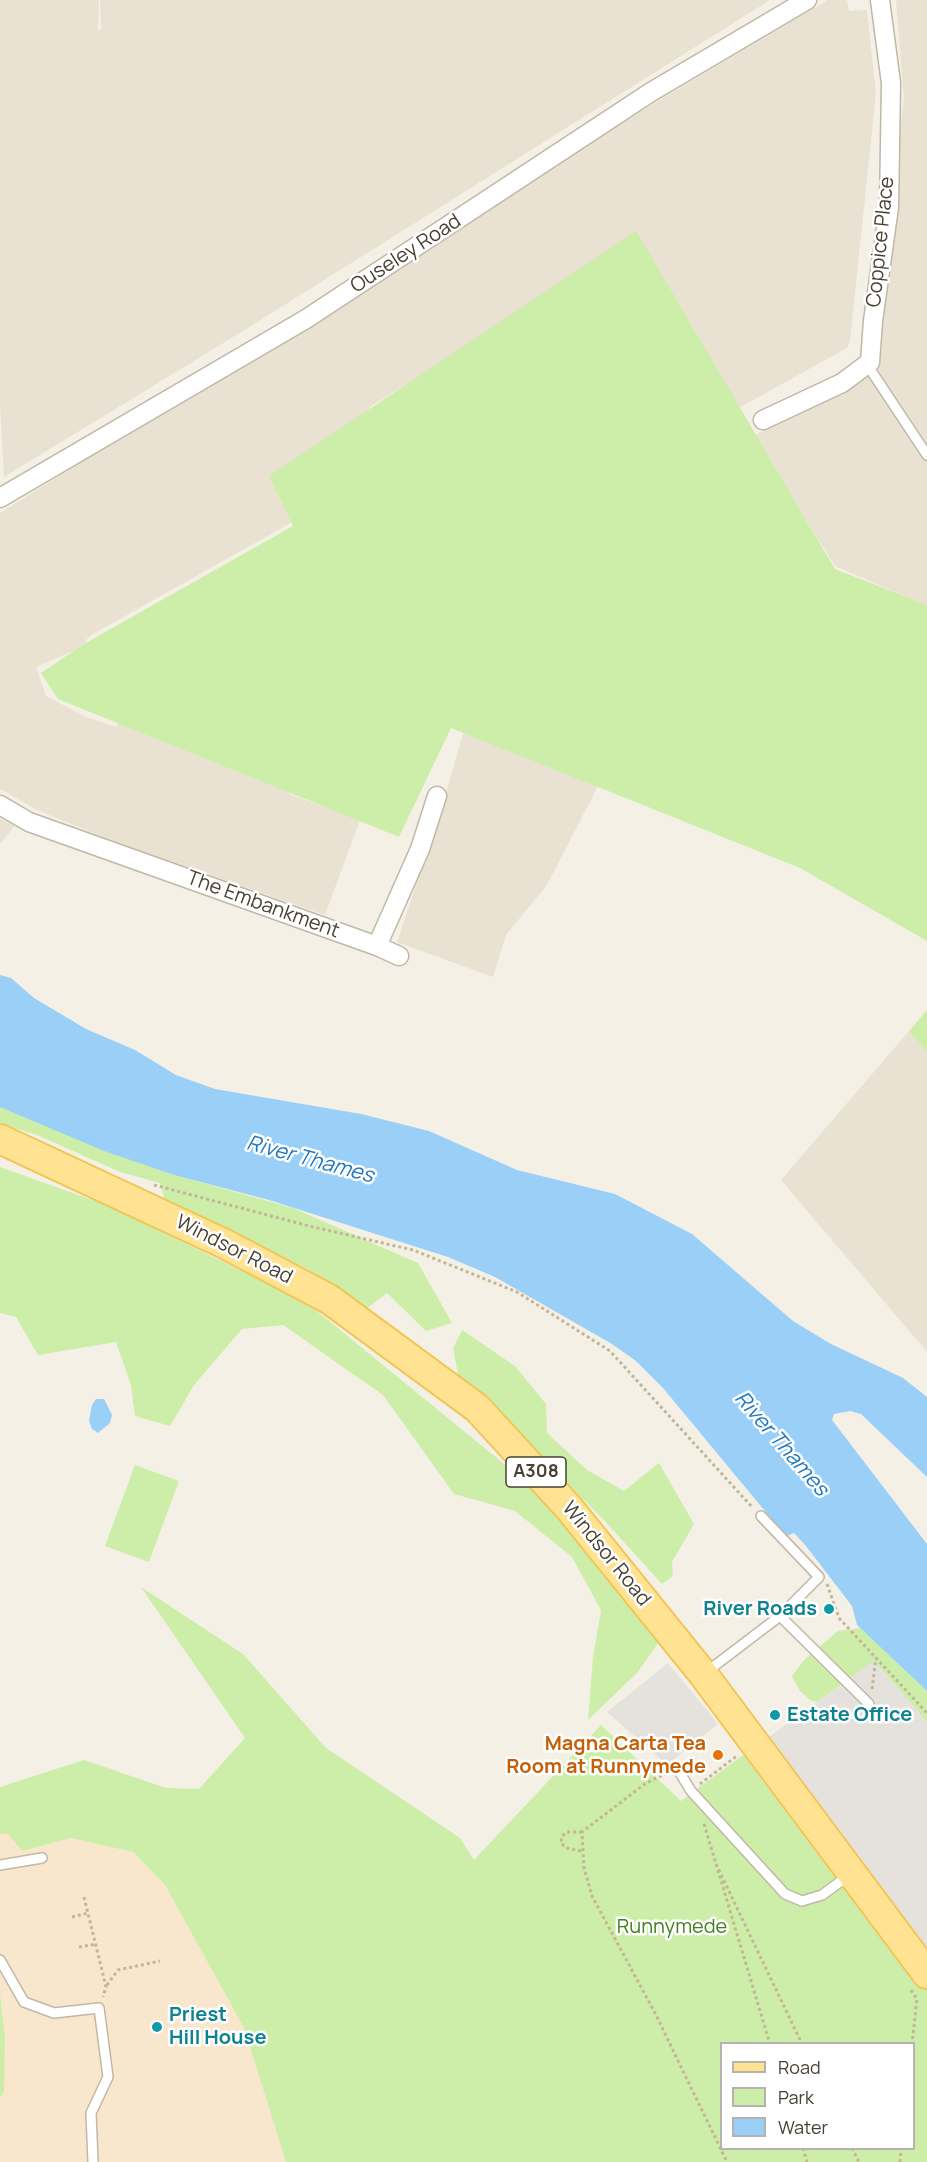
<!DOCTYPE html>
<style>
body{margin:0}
#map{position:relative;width:927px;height:2162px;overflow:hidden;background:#f4f0e5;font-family:Manrope,sans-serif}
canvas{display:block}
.legend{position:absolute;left:720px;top:2042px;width:195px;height:108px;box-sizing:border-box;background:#fff;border:2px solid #b6b3ae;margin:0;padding:8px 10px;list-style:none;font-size:18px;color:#484034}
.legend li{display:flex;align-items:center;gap:12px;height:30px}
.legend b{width:30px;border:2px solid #b6b3ae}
</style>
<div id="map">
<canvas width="927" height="2162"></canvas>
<ul class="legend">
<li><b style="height:8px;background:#ffe393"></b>Road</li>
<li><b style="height:16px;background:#cdeea9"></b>Park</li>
<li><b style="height:16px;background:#9ad0f8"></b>Water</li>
</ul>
</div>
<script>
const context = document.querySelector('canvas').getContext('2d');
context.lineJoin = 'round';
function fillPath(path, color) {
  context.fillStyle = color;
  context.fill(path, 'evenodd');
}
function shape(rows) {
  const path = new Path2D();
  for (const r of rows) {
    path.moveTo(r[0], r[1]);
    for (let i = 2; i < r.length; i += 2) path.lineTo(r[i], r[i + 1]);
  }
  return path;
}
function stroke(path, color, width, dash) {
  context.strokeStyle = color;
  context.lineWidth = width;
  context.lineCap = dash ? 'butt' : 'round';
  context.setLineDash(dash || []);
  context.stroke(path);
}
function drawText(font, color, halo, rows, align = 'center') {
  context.font = font + ' Manrope,sans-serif';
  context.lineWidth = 5;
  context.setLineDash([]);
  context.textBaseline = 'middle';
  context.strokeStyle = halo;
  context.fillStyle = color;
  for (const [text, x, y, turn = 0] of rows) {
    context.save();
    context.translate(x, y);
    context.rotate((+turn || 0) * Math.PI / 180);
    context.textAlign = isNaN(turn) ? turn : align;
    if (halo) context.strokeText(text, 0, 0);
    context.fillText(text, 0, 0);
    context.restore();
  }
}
fillPath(shape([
 [0,0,99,0,98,30,101,29,100,0,770,0,243,331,4,477,0,404],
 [828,0,847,0,849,11,867,10,876,93,850,341,847,348,737,409,572,282,371,406,320,491,328,502,93,634,86,640,84,646,36,667,46,696,86,717,116,727,136,683,308,747,289,794,360,820,325,915,110,840,37,810,0,789,0,513,663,98],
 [896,0,927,0,927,606,835,566,754,436,861,372,872,358,904,98],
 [467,720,598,786,547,885,506,935,493,977,397,942,442,807],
 [0,819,15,826,0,844],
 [909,1031,927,1052,927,1352,781,1180]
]), '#e9e2d2');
fillPath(shape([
 [8,1833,22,1851,71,1838,133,1852,165,1885,244,2028,286,2162,0,2162,0,1834]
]), '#f9e7cd');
fillPath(shape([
 [636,231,835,569,927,605,927,941,800,868,451,728,399,837,58,699,41,673,84,644,293,526,269,476],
 [927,1010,927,1052,909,1031],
 [0,1102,174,1175,293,1208,418,1263,452,1323,426,1331,387,1293,366,1309,308,1269,166,1204,160,1183,120,1172,37,1135,0,1123],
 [0,1167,109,1206,307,1303,525,1481,663,1636,638,1672,588,1720,593,1657,601,1610,572,1557,515,1511,454,1494,383,1395,283,1325,242,1329,194,1385,170,1426,135,1416,131,1385,116,1342,38,1355,16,1317,0,1313],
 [462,1330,515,1366,546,1404,547,1433,587,1470,624,1491,659,1463,694,1524,672,1562,673,1576,662,1584,602,1518,458,1374,453,1348],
 [135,1465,179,1481,149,1562,105,1546],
 [141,1587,243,1654,326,1748,460,1838,474,1860,601,1725,681,1801,750,1750,927,1988,927,2162,286,2162,244,2028,165,1885,133,1852,71,1838,22,1851,8,1834,0,1834,0,1787,84,1760,166,1788,199,1789,245,1738],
 [722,2044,914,2044,914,2148,722,2148],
 [861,1628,927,1691,927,1722,874,1661,817,1702,810,1700,800,1691,792,1676,804,1660,838,1631],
 [0,1994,5,2037,4,2092,0,2098]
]), '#cdeea9');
fillPath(shape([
 [874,1661,927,1722,927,1950,769,1737],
 [668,1663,718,1724,667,1765,607,1712]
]), '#e5e2de');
fillPath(shape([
 [0,975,11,978,34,998,86,1029,135,1050,176,1075,215,1089,361,1114,429,1131,517,1170,615,1194,692,1234,793,1321,831,1344,903,1378,927,1397,927,1477,861,1414,850,1411,834,1414,832,1420,927,1544,927,1691,857,1625,852,1606,806,1546,794,1533,787,1536,779,1528,663,1388,636,1361,612,1344,495,1277,448,1257,269,1200,174,1175,104,1151,0,1107],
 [96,1399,104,1399,112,1415,110,1423,98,1433,92,1429,89,1421,92,1405]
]), '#9ad0f8');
const service = shape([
 [868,366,927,455],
 [780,1616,869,1704],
 [705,1673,780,1616,819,1577,761,1516],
 [677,1768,691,1791,785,1894,802,1901,822,1895,848,1876],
 [0,1865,42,1858],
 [0,1960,24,2002,54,2013,99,2008,108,2077,91,2113,93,2162]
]);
const minor = shape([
 [763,420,842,383,870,362,873,321,889,207,891,83,880,0],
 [0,498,306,319,651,92,807,0],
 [0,805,29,822,377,946,420,849,437,796],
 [377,946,399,956]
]);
const primary = shape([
 [0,1139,225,1244,329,1299,477,1408,569,1508,703,1674,927,1974]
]);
stroke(service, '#c1b8a6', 12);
stroke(minor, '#c1b8a6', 21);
stroke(primary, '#f1c656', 32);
stroke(shape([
 [154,1185,309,1226,413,1250,517,1292,610,1351,752,1507],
 [827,1584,839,1618,927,1713],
 [872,1689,876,1658],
 [667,1773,646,1783,582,1832,584,1868,592,1896,655,2013,727,2162],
 [700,1784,738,1755],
 [704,1824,770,2044],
 [581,1851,566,1848,561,1843,562,1836,567,1832,582,1832],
 [716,1864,802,2044],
 [84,1897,106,1987,103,1997],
 [72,1917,88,1913],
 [79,1947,96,1944],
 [107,1985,118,1970,160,1961],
 [911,1990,917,1999,912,2044],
 [803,2148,807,2162],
 [852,2148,859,2162],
 [900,2162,901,2148]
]), '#c4b596', 3, [3, 3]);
stroke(service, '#fff', 9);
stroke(minor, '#fff', 18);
stroke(primary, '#ffe393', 28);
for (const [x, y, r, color] of [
 [829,1609,6,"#0f9aa8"],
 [775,1715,6,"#0f9aa8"],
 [718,1755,6,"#e8710a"],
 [157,2027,6,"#0f9aa8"]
]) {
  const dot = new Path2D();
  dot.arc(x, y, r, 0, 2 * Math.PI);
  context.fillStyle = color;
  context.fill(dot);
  stroke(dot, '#fff', 2);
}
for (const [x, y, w] of [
 [536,1472,60]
]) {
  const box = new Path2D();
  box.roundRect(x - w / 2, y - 15, w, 30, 4.5);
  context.fillStyle = '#fff';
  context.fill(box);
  stroke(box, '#484034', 1.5);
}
drawText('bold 18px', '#484034', null, [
 ["A308",536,1472]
]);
drawText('20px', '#484034', '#fff', [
 ["Coppice Place",881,242,-84],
 ["Ouseley Road",406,254,-33],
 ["The Embankment",263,905,20],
 ["Windsor Road",234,1250,27],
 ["Windsor Road",606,1554,51]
]);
drawText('bold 20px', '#0d838f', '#fff', [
 ["River Roads",817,1609,"right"],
 ["Estate Office",787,1715],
 ["Priest",169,2015],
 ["Hill House",169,2038]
], 'left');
drawText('bold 20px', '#c56008', '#fff', [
 ["Magna Carta Tea",706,1744],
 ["Room at Runnymede",706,1767]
], 'right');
drawText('20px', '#428020', '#fff', [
 ["Runnymede",672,1927]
]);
drawText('italic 21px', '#2079c0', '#fff', [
 ["River Thames",310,1160,15],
 ["River Thames",781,1444,49]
]);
</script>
